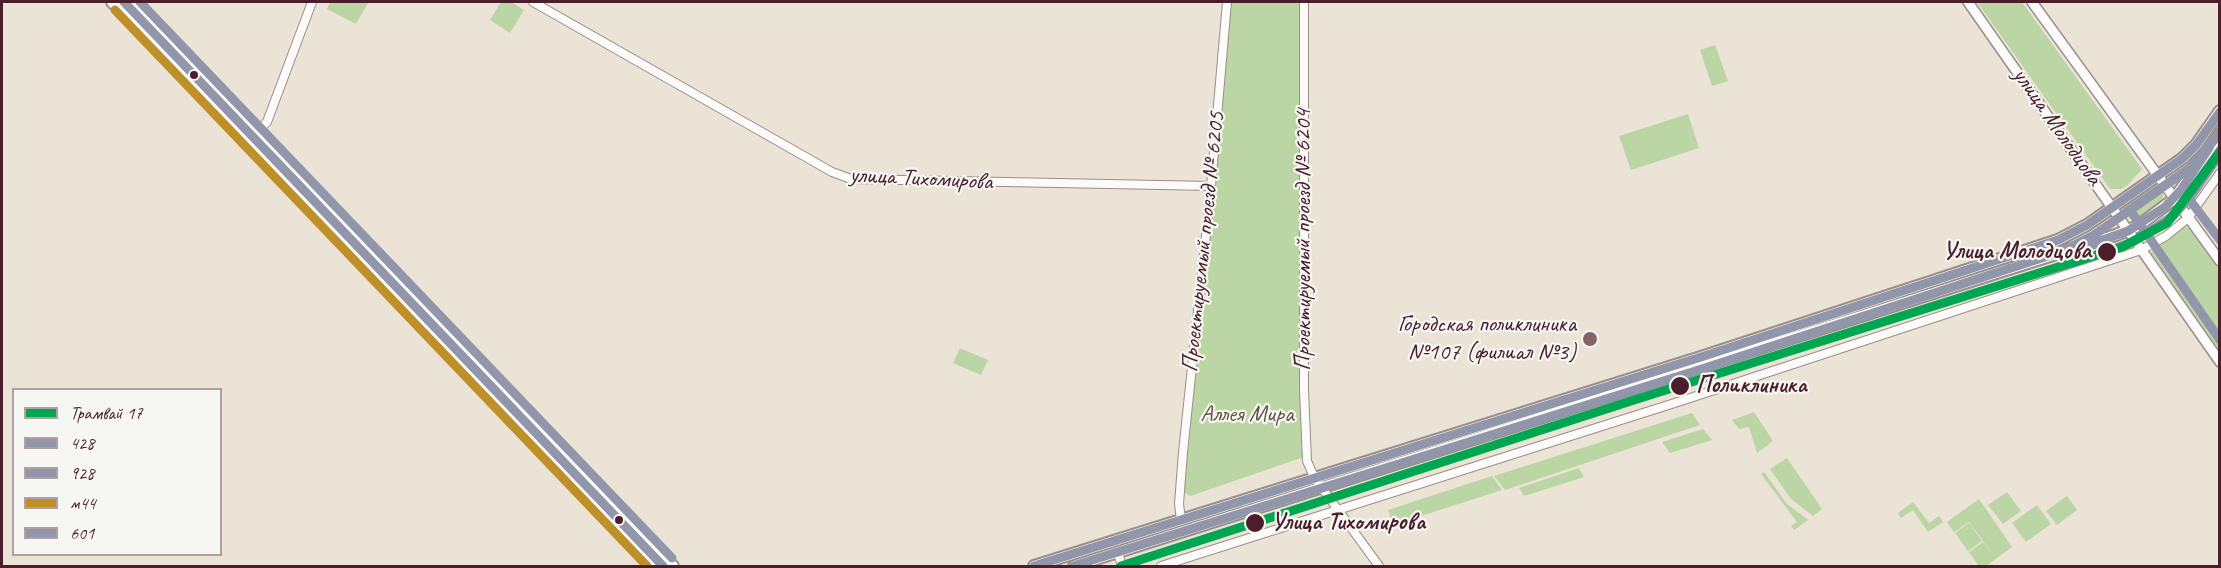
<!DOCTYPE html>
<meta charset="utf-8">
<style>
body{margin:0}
#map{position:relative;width:2221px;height:568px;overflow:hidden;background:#ebe3d6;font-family:Caveat,sans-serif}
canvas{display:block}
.frame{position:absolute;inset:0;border:3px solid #4a1f2b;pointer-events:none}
.legend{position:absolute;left:12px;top:388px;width:210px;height:168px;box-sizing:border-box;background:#f6f6f2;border:2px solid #b1a0a2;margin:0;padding:8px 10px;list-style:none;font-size:18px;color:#4a1f2b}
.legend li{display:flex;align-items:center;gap:12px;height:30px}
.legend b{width:30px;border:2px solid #b1a0a2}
</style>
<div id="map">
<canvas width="2221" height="568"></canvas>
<div class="frame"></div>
<ul class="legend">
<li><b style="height:8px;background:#00a651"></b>Трамвай 17</li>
<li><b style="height:8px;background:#9296aa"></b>428</li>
<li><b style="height:8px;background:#9296aa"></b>928</li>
<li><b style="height:8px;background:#bf9029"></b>м44</li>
<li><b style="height:8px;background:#9296aa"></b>601</li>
</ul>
</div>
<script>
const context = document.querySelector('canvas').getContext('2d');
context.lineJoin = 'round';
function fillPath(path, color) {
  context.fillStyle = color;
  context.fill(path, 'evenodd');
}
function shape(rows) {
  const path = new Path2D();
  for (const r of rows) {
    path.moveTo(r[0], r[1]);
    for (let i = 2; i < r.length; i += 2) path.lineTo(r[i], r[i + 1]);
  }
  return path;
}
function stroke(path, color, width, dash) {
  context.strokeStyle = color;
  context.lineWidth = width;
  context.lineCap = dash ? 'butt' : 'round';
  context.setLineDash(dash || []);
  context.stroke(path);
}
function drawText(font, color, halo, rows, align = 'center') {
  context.font = font + ' Caveat,sans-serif';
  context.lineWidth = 4.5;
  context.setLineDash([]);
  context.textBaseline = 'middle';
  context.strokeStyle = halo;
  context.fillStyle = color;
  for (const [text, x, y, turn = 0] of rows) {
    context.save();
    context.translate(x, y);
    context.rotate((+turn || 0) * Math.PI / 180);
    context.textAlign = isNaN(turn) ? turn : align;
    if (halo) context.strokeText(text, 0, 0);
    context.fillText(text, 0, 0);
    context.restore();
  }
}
fillPath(shape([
 [330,2,365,2,368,3,356,24,327,9],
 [501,2,511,2,524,10,510,33,490,20],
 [1232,2,1300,2,1304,457,1190,496,1184,492],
 [1977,2,2022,2,2142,169,2128,185,2121,189,2110,189],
 [1715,45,1728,81,1712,86,1700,50],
 [1688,114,1699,148,1631,170,1619,136],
 [2154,184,2163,191,2163,200,2134,220,2126,217,2122,210,2124,204],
 [2185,226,2190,229,2219,269,2219,351,2151,253,2153,247],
 [960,348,988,360,981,375,953,363],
 [1754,412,1773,441,1757,453,1749,427,1739,429,1732,420],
 [1692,413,1700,425,1505,490,1494,476],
 [1703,429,1712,440,1670,453,1662,442],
 [1787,458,1822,509,1813,516,1791,499,1770,469],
 [1579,468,1584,477,1524,496,1519,488],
 [1764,472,1787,504,1808,520,1794,530,1791,526,1797,522,1761,474],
 [1492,476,1502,490,1393,525,1388,510],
 [2007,492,2021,511,2003,524,1988,505],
 [2067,496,2077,510,2057,525,2046,511],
 [1979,499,2012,547,1986,566,1979,566,1969,552,1983,542,1994,556,1969,522,1954,532,1947,522],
 [1913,502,1929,523,1939,516,1943,522,1928,532,1913,510,1901,518,1898,513],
 [2037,505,2051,524,2026,542,2012,523],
 [1969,523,1982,541,1968,551,1955,533]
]), '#bbd5a4');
const minor = shape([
 [533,2,832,172,851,179,1211,186],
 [1304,2,1304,389,1307,461,1314,477,1379,566],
 [246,142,267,122,312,2],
 [1181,519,1179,504,1183,452,1210,197,1227,2],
 [1118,553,1122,566],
 [1161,566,1681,401,2141,250,2166,236,2188,218,2220,173]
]);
const tertiary = shape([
 [1968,2,2220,362],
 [2032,2,2220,261]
]);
const secondary = shape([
 [112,2,651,566],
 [134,2,673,566],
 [1034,566,1701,357,2058,240,2087,225,2183,158,2196,145,2220,111],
 [1074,566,2116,235,2138,226,2174,199,2220,134]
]);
stroke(minor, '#9a8e8a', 10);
stroke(tertiary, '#9a8e8a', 12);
stroke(secondary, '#9a8e8a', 14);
stroke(minor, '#fcfbf9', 8);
stroke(tertiary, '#fcfbf9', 9);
stroke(secondary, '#fcfbf9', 10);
stroke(shape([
 [124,2,663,566],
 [2069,252,2128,231,2165,207,2181,190,2209,148],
 [1034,566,1701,357,2058,240,2087,225,2183,158,2196,145,2220,112]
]), '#9296aa', 9);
stroke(shape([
 [2073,263,2133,242,2173,216,2190,197,2219,155],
 [1073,566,1705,368,2063,251,2094,235,2190,168,2220,133]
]), '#9296aa', 9);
stroke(shape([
 [115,10,647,566]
]), '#bf9029', 9);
stroke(shape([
 [140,2,672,558]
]), '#9296aa', 9);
stroke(shape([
 [2220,133,2191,167,2130,210,2220,340],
 [2219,155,2189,199,2220,240]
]), '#9296aa', 9);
stroke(shape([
 [1121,566,1634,400,2122,247,2167,223,2220,152]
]), '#00a651', 9);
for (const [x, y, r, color] of [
 [194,75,5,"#4a1f2b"],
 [2107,252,10,"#4a1f2b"],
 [1590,339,8,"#826467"],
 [1680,386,10,"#4a1f2b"],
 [619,520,5,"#4a1f2b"],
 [1255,523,10,"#4a1f2b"]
]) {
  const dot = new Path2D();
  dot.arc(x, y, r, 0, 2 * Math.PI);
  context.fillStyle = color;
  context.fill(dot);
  stroke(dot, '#f6f6f2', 2);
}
drawText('24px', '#4a1f2b', '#f6f6f2', [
 ["улица Молодцова",2057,127,55],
 ["улица Тихомирова",921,179,3],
 ["Проектируемый проезд № 6204",1304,240,-90],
 ["Проектируемый проезд № 6205",1204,242,-84]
]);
drawText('bold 24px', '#4a1f2b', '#f6f6f2', [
 ["Улица Молодцова",2091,252,"right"],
 ["Поликлиника",1696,386],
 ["Улица Тихомирова",1271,523]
], 'left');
drawText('24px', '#4a1f2b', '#f6f6f2', [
 ["Городская поликлиника",1576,325],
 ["№107 (филиал №3)",1576,353]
], 'right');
drawText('24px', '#605243', '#f6f6f2', [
 ["Аллея Мира",1247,415]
]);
</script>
